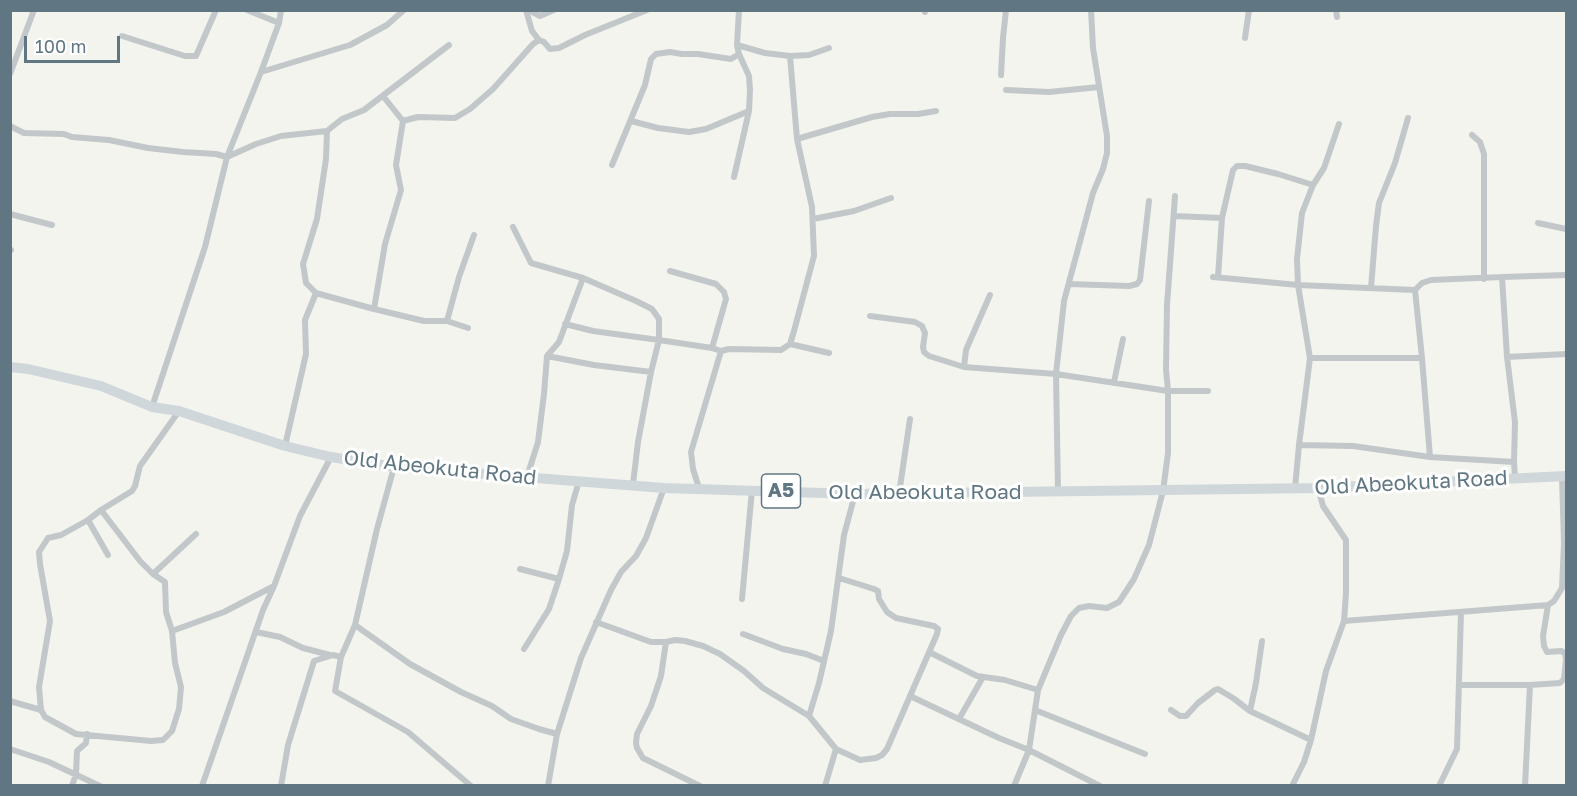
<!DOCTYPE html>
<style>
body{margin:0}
#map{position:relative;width:1577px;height:796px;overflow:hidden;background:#f4f4ef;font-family:"Golos Text",sans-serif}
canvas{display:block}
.frame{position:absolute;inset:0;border:12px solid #607783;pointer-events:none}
.scale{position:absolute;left:24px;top:36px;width:96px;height:27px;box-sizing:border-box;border:3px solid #607783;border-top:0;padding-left:8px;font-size:18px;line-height:21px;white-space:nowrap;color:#607783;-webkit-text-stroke:4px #fff;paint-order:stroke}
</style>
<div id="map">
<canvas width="1577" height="796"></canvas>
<div class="frame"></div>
<div class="scale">100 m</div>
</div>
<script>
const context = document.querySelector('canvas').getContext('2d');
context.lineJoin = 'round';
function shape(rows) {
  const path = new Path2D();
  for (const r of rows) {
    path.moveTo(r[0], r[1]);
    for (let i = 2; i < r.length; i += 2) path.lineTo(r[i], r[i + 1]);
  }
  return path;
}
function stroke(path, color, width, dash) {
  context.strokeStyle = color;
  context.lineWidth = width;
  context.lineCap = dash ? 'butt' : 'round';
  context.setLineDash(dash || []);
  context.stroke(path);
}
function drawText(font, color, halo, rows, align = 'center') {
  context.font = font + ' "Golos Text",sans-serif';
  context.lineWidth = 6;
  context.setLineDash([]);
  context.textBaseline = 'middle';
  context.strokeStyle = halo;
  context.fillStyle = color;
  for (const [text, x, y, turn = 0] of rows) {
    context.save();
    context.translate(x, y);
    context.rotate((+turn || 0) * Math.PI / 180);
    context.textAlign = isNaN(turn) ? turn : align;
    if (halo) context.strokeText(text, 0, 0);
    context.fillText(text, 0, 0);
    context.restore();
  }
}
stroke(shape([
 [247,10,279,23],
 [526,10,532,31,539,40,544,42,550,49,559,48,585,35,647,10],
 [529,10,540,16,554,10],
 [1336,10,1337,17],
 [925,12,925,10],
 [122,36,185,56,196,56,216,10],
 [1245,38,1249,10],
 [737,45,765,53,790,56,809,55,829,48],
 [261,72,350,45,387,25,404,10],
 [10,74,34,10],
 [1001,75,1003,38,1006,10],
 [1006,90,1049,92,1099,87],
 [403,121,418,117,455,118,470,109,493,89,533,44,539,40],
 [631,121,658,128,689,132,706,129,749,111],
 [10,126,24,133,64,134,72,137,109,140,148,148,183,152,216,154,227,157,256,144,281,136,327,131,342,119,364,110,449,45],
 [1472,135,1480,142,1484,154,1484,279],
 [797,139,872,117,890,114,918,114,936,111],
 [612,165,645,85,651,59,656,54,670,52,682,54,698,54,731,59,739,54],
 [734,177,749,111,750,90,749,76,739,54,737,45,739,10],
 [10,214,52,225],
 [1174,216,1222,218],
 [813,219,854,211,891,198],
 [1538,223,1566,229],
 [513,227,531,263,583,278,636,301,652,309,659,319,659,340,651,372,638,442,633,484],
 [10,250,11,250],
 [670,271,716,284,724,292,726,299,712,348],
 [1213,277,1298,285,1415,290,1422,283,1431,280,1502,277],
 [1218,277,1222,218,1233,170,1237,166,1245,166,1278,174,1313,185],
 [1069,284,1129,286,1137,284,1140,280,1149,201],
 [1371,288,1376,226,1379,203,1395,163,1408,118],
 [1415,290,1422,358,1430,457],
 [316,293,374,309,424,321,447,321,468,328],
 [374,309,385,244,401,190,396,165,403,121,383,96],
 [870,316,915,322,922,326,925,333,923,347,924,352,929,356,964,367,1056,374,1168,391,1208,391],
 [447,321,459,277,474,235],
 [565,324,593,331,659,340,712,348,721,351,729,349,781,350,790,344,794,331,814,256,812,207,797,139,790,56],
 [790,344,829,353],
 [547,356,594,365,651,372],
 [1507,357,1566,354],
 [1310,358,1422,358],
 [964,367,966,350,990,295],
 [1114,382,1123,339],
 [152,407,205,247,227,157,261,72,279,23,281,10],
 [1299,445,1353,446,1430,457,1514,462],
 [285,446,306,354,305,320,316,293,306,283,303,264,317,219,326,159,327,131],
 [527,477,538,442,544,394,547,356,559,342,583,278],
 [1515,478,1514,462,1515,422,1507,357,1502,277,1566,275],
 [699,488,693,469,691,452,721,351],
 [1295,488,1299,445,1310,358,1298,285,1297,259,1302,213,1313,185,1324,168,1339,124],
 [1058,492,1056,374,1064,301,1093,193,1103,169,1107,153,1107,136,1093,48,1091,10],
 [899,494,910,419],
 [101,510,140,561,153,574,165,582,166,612,172,631,175,663,181,687,179,709,172,731,163,740,151,741,76,734,45,717,41,710,39,687,50,621,40,564,39,552,48,538,61,535,88,520,101,510,132,491,135,486,140,466,179,411],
 [88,520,108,555],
 [520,569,559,579],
 [153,574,196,534],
 [742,599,752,490],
 [1344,621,1548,605,1554,601,1562,588,1564,543,1562,477],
 [596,622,651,642,666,642,675,640,685,641,703,646,720,654,744,671,763,688,809,716,836,749,825,786],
 [355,625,410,664,461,692,492,706,511,719,539,729,557,734],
 [172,631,224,612,274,586],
 [256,632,280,637,303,648,330,655],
 [743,634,783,649,806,654,824,661],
 [666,642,661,676,651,706,637,734,636,743,637,748,643,758,700,786],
 [524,649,549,609,559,579,567,551,572,505,579,481],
 [929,652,977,676,1005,680,1038,690],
 [341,657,335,691,408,732,471,786],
 [1460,685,1530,685,1560,683,1564,679,1566,660,1565,653,1561,651,1547,652,1544,646,1543,636,1548,605],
 [910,696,999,738,1029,750,1100,786],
 [10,701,41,710],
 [1035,710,1145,754],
 [1171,710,1180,716,1186,716,1198,703,1215,690,1218,689,1233,698,1250,711,1311,740],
 [1250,711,1256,683,1262,641],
 [809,716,819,683,831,631,844,535,855,494],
 [959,719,983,677],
 [10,749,49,762,100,786],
 [836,749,860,760,876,758,882,755,887,749,937,634,938,629,934,626,896,618,887,612,879,599,878,591,874,589,839,578],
 [72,786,76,774,77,751,86,743,87,734],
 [202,786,263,610,274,586,300,516,331,457],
 [281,786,288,745,314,661,333,655,341,657,355,625,377,529,394,467],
 [548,786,557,734,581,658,611,590,621,572,636,556,646,538,664,488],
 [1014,786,1029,750,1038,690,1061,635,1071,616,1079,608,1089,606,1107,608,1119,602,1134,579,1149,545,1163,491,1168,453,1168,391,1166,369,1167,305,1175,196],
 [1292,786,1304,762,1311,740,1326,671,1344,621,1346,593,1346,540,1323,506,1318,488],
 [1439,786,1457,749,1461,612],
 [1525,786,1530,685]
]), '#c2c7c9', 6);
stroke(shape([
 [10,367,28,369,101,386,152,407,179,411,285,446,331,457,394,467,664,488,855,494,1318,488,1566,476]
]), '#d0d7da', 10);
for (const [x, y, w] of [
 [781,491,39]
]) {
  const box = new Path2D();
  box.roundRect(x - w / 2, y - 17, w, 34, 4.5);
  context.fillStyle = '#fff';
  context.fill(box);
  stroke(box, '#607783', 1.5);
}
drawText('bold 20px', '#607783', null, [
 ["A5",781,491]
]);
drawText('21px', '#607783', '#fff', [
 ["Old Abeokuta Road",440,468,6],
 ["Old Abeokuta Road",1411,483,-3],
 ["Old Abeokuta Road",925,492]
]);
</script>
